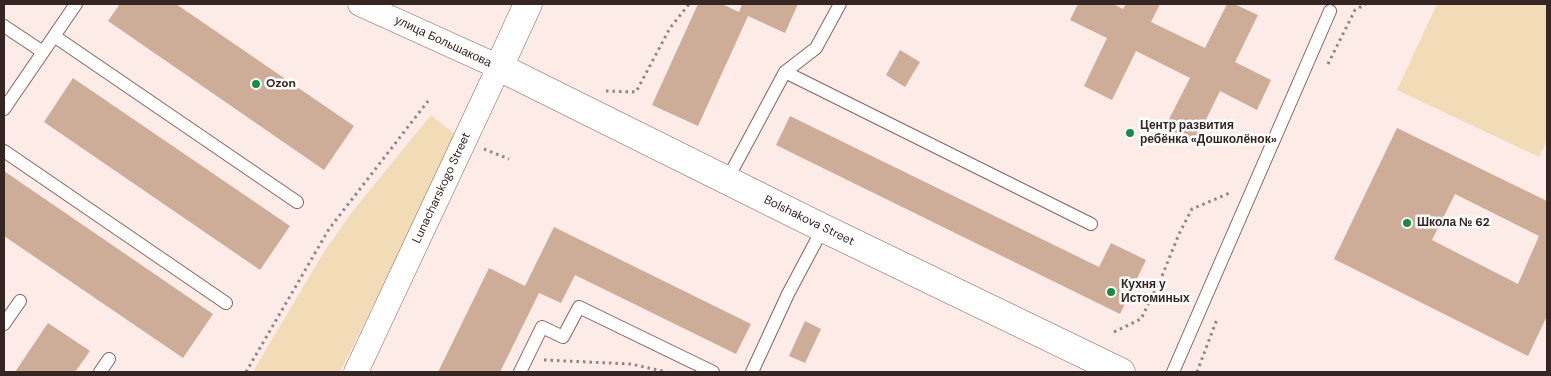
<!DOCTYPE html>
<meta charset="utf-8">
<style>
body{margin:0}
#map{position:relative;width:1551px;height:376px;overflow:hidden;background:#fcebe7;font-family:"DM Sans",sans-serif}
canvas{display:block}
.frame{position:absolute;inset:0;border:5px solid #362623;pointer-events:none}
</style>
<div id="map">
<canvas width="1551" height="376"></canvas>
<div class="frame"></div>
</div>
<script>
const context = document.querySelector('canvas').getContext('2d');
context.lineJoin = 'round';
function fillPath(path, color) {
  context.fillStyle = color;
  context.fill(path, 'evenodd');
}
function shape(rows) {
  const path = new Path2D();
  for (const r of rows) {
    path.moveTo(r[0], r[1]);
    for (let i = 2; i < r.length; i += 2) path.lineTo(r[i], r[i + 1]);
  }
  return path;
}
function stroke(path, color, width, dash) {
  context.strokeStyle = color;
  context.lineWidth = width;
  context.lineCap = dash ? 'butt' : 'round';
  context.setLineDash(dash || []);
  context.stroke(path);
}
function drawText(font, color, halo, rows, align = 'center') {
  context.font = font + ' "DM Sans",sans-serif';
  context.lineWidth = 5;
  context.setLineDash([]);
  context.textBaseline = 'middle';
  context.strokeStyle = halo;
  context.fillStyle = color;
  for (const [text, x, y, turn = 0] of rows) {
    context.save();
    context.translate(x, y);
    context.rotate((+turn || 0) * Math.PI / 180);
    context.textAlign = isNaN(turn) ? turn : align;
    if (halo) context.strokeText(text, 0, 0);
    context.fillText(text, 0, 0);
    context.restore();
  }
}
fillPath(shape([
 [1437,4,1547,4,1547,140,1539,157,1397,90],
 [431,115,457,136,340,372,254,372,255,368,324,252,352,212]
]), '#f2dbb7');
fillPath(shape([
 [120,4,176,4,354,126,324,170,108,21],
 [698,4,722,4,739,12,742,4,798,4,785,33,748,16,698,126,652,105],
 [1078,4,1113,4,1123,9,1126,4,1160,4,1151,22,1205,48,1227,4,1234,4,1258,15,1235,62,1271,80,1257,110,1220,91,1195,142,1165,127,1190,78,1136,51,1112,100,1084,86,1107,38,1070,20],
 [900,50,920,62,905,87,886,75],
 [73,78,290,226,260,270,44,122],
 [790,116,1099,267,1111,243,1146,260,1120,314,776,145],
 [1397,128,1547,201,1547,316,1528,356,1334,259],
 [1455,194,1539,236,1518,284,1432,240],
 [4,171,213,314,183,358,4,236],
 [554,227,751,324,736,354,575,275,561,303,539,293,500,372,438,372,489,268,525,286],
 [805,321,821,329,805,363,789,356],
 [48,323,90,351,75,372,15,372]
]), '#cead98');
const lane = shape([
 [4,26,43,52],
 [54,36,297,202],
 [785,72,1091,224],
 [4,109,76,4],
 [4,151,226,303],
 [727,180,785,72,816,48,840,4],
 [4,324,20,301],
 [100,372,109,359],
 [520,372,542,327,563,337,579,307,713,372],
 [752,372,788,294,823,228],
 [1173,372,1330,11]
]);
const street = shape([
 [356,372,499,67,360,4]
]);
const secondary = shape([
 [528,4,499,67,823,228,1121,372]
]);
stroke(lane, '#88645d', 14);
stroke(street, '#88645d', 25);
stroke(secondary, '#88645d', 29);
stroke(shape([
 [1328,64,1355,10,1366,4],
 [606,91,636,92,670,28,689,4],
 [484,149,509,159],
 [1114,332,1141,319,1162,276,1179,234,1192,209,1232,192],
 [544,360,631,364,667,372],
 [246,372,329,229,428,101],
 [1197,372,1217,319]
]), '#948380', 3, [2.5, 4]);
stroke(lane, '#fff', 12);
stroke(street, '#fff', 24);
stroke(secondary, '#fff', 28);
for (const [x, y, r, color] of [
 [256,84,5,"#188b44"],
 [1130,133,5,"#188b44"],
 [1407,223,5,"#188b44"],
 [1111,292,5,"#188b44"]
]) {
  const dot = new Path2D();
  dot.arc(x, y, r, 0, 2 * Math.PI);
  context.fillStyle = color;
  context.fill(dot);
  stroke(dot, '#fff', 2);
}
drawText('12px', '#362623', '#fff', [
 ["улица Большакова",443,42,25],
 ["Lunacharskogo Street",442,188,-65],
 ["Bolshakova Street",809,221,26]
]);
drawText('bold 12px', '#362623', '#fff', [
 ["Ozon",266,84],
 ["Центр развития",1140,126],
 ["ребёнка «Дошколёнок»",1140,140],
 ["Школа № 62",1417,223],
 ["Кухня у",1121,285],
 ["Истоминых",1121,299]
], 'left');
</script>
